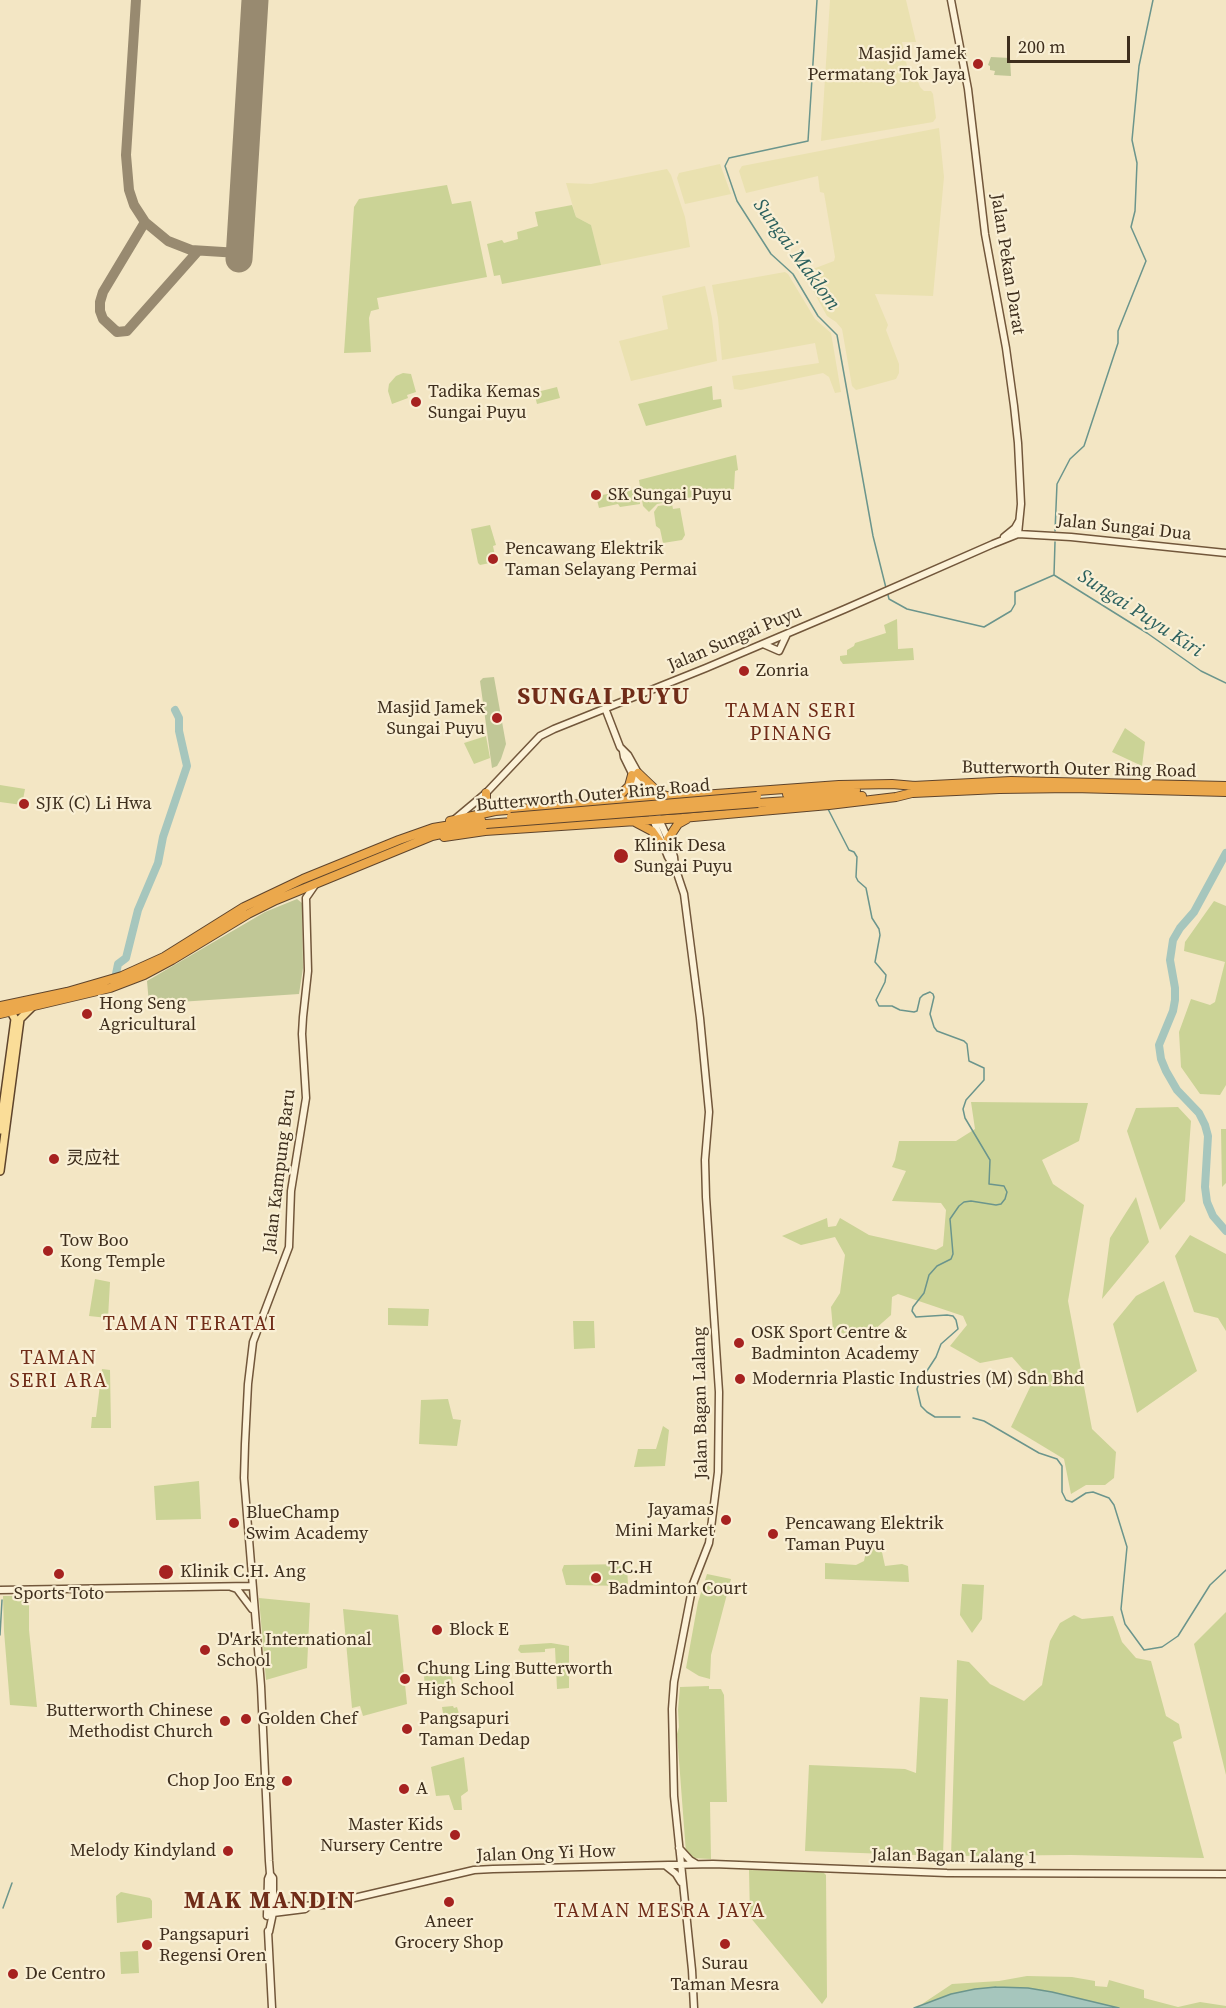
<!DOCTYPE html>
<meta charset="utf-8">
<style>
body{margin:0}
#map{position:relative;width:1226px;height:2008px;overflow:hidden;background:#f3e6c4;font-family:"Source Serif 4",serif}
canvas{display:block}
.scale{position:absolute;left:1007px;top:36px;width:123px;height:27px;box-sizing:border-box;border:3px solid #3e2e1d;border-top:0;padding-left:8px;font-size:18px;line-height:21px;white-space:nowrap;color:#3e2e1d;-webkit-text-stroke:4px #f9efd4;paint-order:stroke}
</style>
<div id="map">
<canvas width="1226" height="2008"></canvas>
<div class="scale">200 m</div>
</div>
<script>
const context = document.querySelector('canvas').getContext('2d');
context.lineJoin = 'round';
function fillPath(path, color) {
  context.fillStyle = color;
  context.fill(path, 'evenodd');
}
function shape(rows) {
  const path = new Path2D();
  for (const r of rows) {
    path.moveTo(r[0], r[1]);
    for (let i = 2; i < r.length; i += 2) path.lineTo(r[i], r[i + 1]);
  }
  return path;
}
function stroke(path, color, width, dash) {
  context.strokeStyle = color;
  context.lineWidth = width;
  context.lineCap = dash ? 'butt' : 'round';
  context.setLineDash(dash || []);
  context.stroke(path);
}
function drawText(font, color, halo, rows, align = 'center') {
  context.font = font + ' "Source Serif 4","Noto Sans SC",serif';
  context.lineWidth = 4.5;
  context.setLineDash([]);
  context.textBaseline = 'middle';
  context.strokeStyle = halo;
  context.fillStyle = color;
  for (const [text, x, y, turn = 0] of rows) {
    context.save();
    context.translate(x, y);
    context.rotate((+turn || 0) * Math.PI / 180);
    context.textAlign = isNaN(turn) ? turn : align;
    if (halo) context.strokeText(text, 0, 0);
    context.fillText(text, 0, 0);
    context.restore();
  }
}
fillPath(shape([
 [830,0,906,0,916,42,902,42,908,71,916,69,916,76,920,87,924,91,931,91,933,94,936,118,933,122,821,141],
 [939,128,944,177,933,296,875,294,888,325,886,330,899,364,899,373,896,379,856,390,852,386,842,329,836,322,827,316,805,276,805,272,834,261,835,257,824,193,820,192,818,176,746,193,739,171,742,166],
 [720,164,731,194,685,204,677,178,679,173],
 [667,169,671,175,685,217,690,247,601,265,591,225,576,217,566,183,591,184],
 [785,272,788,274,815,319,831,333,841,392,835,393,829,377,823,373,741,390,734,389,732,376,819,363,815,343,722,360,718,318,712,285],
 [705,286,712,318,717,361,631,381,619,341,668,329,662,296]
]), '#eae1b0');
fillPath(shape([
 [447,185,452,204,471,201,487,277,377,298,379,309,371,311,369,318,371,352,344,353,354,207,359,199],
 [572,205,576,217,591,225,601,265,502,284,500,275,494,276,487,244,502,240,504,243,518,239,517,232,538,226,535,212],
 [403,373,411,374,416,392,407,395,408,398,392,404,388,391,389,384,396,376],
 [712,386,713,400,721,399,722,407,646,426,638,404],
 [557,387,560,398,537,404,535,396,537,392],
 [736,455,738,470,735,471,734,489,657,504,649,512,643,506,639,480],
 [638,489,640,504,620,507,618,504,599,508,596,496],
 [672,504,673,509,680,508,685,535,682,540,663,543,660,529,656,526,654,512,658,506],
 [490,525,496,545,493,546,495,556,489,557,490,563,480,565,478,563,471,529],
 [897,619,898,649,913,648,914,660,843,664,840,660,840,656,847,655,847,650,854,646,855,643,886,633,884,625],
 [1125,728,1145,742,1142,766,1112,752],
 [486,736,490,758,474,764,464,743],
 [0,785,25,789,22,805,0,802],
 [1214,901,1226,906,1226,1085,1220,1095,1200,1094,1181,1067,1179,1032,1191,999,1210,1005,1215,1002,1225,962,1184,951,1185,942],
 [971,1102,1088,1103,1079,1141,1042,1160,1053,1184,1084,1205,1068,1301,1092,1429,1116,1452,1114,1478,1105,1485,1086,1485,1071,1494,1064,1459,1011,1427,1033,1381,1012,1357,980,1363,950,1346,967,1325,963,1316,898,1294,892,1297,891,1315,874,1330,851,1336,833,1330,831,1307,840,1293,845,1255,835,1237,801,1245,782,1236,827,1218,828,1227,836,1226,840,1218,869,1235,936,1250,943,1246,946,1210,941,1203,892,1201,906,1171,892,1167,895,1160,899,1141,956,1141,975,1129],
 [1178,1107,1191,1121,1185,1201,1160,1230,1127,1131,1136,1108],
 [1221,1129,1226,1129,1226,1183,1222,1187],
 [1136,1197,1149,1242,1102,1299,1110,1238],
 [1190,1235,1226,1254,1226,1331,1218,1318,1194,1312,1175,1256],
 [95,1279,110,1282,108,1318,89,1316],
 [1164,1281,1197,1371,1137,1413,1113,1324,1136,1296],
 [388,1308,429,1309,428,1326,388,1325],
 [573,1321,594,1321,595,1348,574,1349],
 [102,1369,110,1370,111,1428,91,1428,92,1417,96,1417],
 [448,1399,453,1419,461,1420,457,1446,419,1444,421,1400],
 [663,1426,669,1430,665,1466,634,1467,638,1449,656,1449],
 [199,1481,201,1519,156,1520,154,1486],
 [868,1543,880,1543,885,1566,902,1564,908,1566,909,1582,825,1579,825,1563,856,1565,864,1561],
 [627,1564,628,1586,566,1585,562,1570,564,1565],
 [707,1574,731,1579,711,1655,710,1679,699,1676,686,1668,698,1602],
 [962,1584,984,1585,982,1619,972,1633,960,1615],
 [3,1596,29,1596,29,1630,37,1707,10,1705,4,1631],
 [259,1598,310,1603,307,1668,266,1680],
 [343,1609,398,1615,407,1704,363,1716,360,1706,352,1708],
 [1226,1612,1226,1775,1194,1644],
 [1074,1615,1082,1619,1113,1616,1122,1642,1136,1658,1151,1661,1166,1716,1179,1724,1182,1738,1173,1742,1204,1858,1071,1855,951,1856,957,1660,969,1662,990,1684,1024,1701,1042,1685,1050,1641,1060,1623],
 [551,1643,569,1646,569,1688,557,1689,555,1648,545,1649,545,1652,521,1653,518,1650,520,1645],
 [452,1673,453,1687,425,1689,424,1675],
 [709,1686,709,1689,721,1689,724,1695,727,1802,710,1802,711,1859,691,1858,686,1853,677,1734,679,1727,678,1710,680,1687],
 [920,1697,948,1699,943,1856,805,1851,809,1765,905,1769,916,1773],
 [453,1706,454,1708,457,1707,461,1721,445,1726,442,1707],
 [464,1757,468,1791,461,1796,462,1810,454,1810,449,1795,436,1796,431,1767],
 [749,1870,823,1872,826,1875,827,1997,822,2004,750,1917],
 [121,1892,150,1898,152,1901,152,1918,117,1923,116,1896],
 [138,1951,139,1973,121,1974,120,1952],
 [1027,1976,1072,1977,1095,1981,1095,1986,1107,1987,1109,1980,1144,1990,1144,1998,1178,2007,1200,2002,1226,2006,1226,2008,1119,2008,1028,1988,922,2004,952,1984,999,1981]
]), '#cbd396');
fillPath(shape([
 [991,57,1010,58,1011,76,994,75,995,71,990,70,990,66,988,65],
 [494,677,506,744,501,759,497,766,492,768,480,681,483,678],
 [297,899,302,903,303,968,299,994,149,1004,147,981,265,912]
]), '#c0c796');
const water = shape([
 [996,1987,1028,1988,1052,1992,1119,2008,914,2008,951,1994,975,1989,996,1987]
]);
fillPath(water, '#a6c6bd');
stroke(water, '#6b958c', 1.5);
stroke(shape([
 [817,0,808,141,729,158,725,166,737,201,771,254,793,274,818,316,837,335,873,536,886,588],
 [1055,531,1057,484,1070,459,1084,446,1118,343,1118,331,1146,261,1131,227,1135,211,1137,163,1132,140,1139,66,1153,0],
 [1054,575,1055,542],
 [888,595,889,599,907,609,984,627,1011,611,1015,604,1015,592,1054,575,1147,633,1201,671,1226,683],
 [828,809,849,850,854,852,857,857,856,877,858,881,866,888,872,918,879,929,880,935,875,962,886,975,885,982,876,1000,879,1006,892,1006,900,1010,914,1012,917,1011,920,998,923,995,930,992,933,994,934,997,930,1014,934,1027,937,1031,964,1041,967,1044,969,1061,984,1068,984,1080,966,1100,963,1109,965,1118,990,1160,989,1184,1004,1186,1007,1192,1005,1199,1001,1204,996,1205,971,1201,964,1202,959,1206,950,1219,953,1254,951,1259,937,1266,929,1275,924,1293,913,1307,912,1311,916,1317,947,1315,953,1316,956,1320,958,1329,941,1344,936,1357,919,1383,917,1389,921,1406,927,1412,935,1417,960,1417],
 [973,1418,984,1421,1039,1453,1057,1459,1062,1466,1062,1492,1066,1500,1072,1502,1086,1493,1093,1492,1109,1498,1114,1505,1127,1547,1121,1609,1125,1624,1144,1650,1162,1647,1178,1636,1210,1585,1226,1570],
 [0,1635,2,1600],
 [3,1908,12,1883]
]), '#6b958c', 1.5);
stroke(shape([
 [1226,853,1194,912,1180,928,1173,940,1170,960,1175,988,1175,1000,1173,1011,1159,1045,1161,1059,1166,1071,1177,1090,1199,1113,1205,1125,1208,1136,1205,1187,1207,1202,1213,1216,1226,1231],
 [116,974,118,964,126,958,138,910,158,863,163,837,187,766,179,731,179,718,175,710]
]), '#a6c6bd', 8);
stroke(shape([
 [136,0,126,155,129,190,134,205,145,222,168,241,191,250,239,253],
 [254,0,255,3],
 [145,222,103,292,100,302,100,311,103,319,117,332,127,331,198,251]
]), '#988a70', 10);
stroke(shape([
 [239,259,255,0]
]), '#988a70', 27);
const secondary = shape([
 [951,0,968,89,985,234,1006,348,1014,406,1018,443,1021,504,1018,534],
 [1004,537,1015,528,1019,521],
 [763,644,779,651,787,634],
 [605,708,620,747,628,755,638,773,652,802],
 [623,751,624,757,646,802],
 [652,817,668,857,676,870,684,894,700,1018,709,1112,705,1160,706,1197,719,1392,718,1472,711,1528,709,1543,693,1584,674,1682,672,1709,674,1796,692,1970,694,2008],
 [658,817,668,839,674,857,675,867],
 [455,819,486,793,540,736,554,729,706,668,845,609,993,544,1018,534,1071,537,1226,553],
 [231,1587,237,1589,252,1609],
 [0,1590,252,1586],
 [679,1848,690,1860,695,1863],
 [666,1866,676,1874,681,1882],
 [273,1913,305,1909,309,1906],
 [267,1915,268,1879,270,1874],
 [267,1916,273,1907,324,1905,474,1870,493,1869,713,1864,947,1873,1226,1874],
 [268,1931,272,2008],
 [269,1932,273,1913,273,1878,270,1874,269,1861,261,1686,244,1478,245,1444,248,1384,253,1342,289,1247,291,1191,306,1098,302,1034,303,1017,308,971,306,898,315,885]
]);
const primary = shape([
 [0,1130,15,1019,11,1012],
 [0,1171,20,1019,32,1007]
]);
const highway = shape([
 [638,773,660,794,667,796],
 [913,786,1011,781,1226,786],
 [486,793,486,801,489,807,495,811],
 [913,793,999,789,1073,788,1226,792],
 [787,794,856,790],
 [610,800,621,794,629,786,632,775],
 [758,803,862,796],
 [450,821,495,811,606,802,839,785,892,784,915,786],
 [635,822,652,831,664,848],
 [444,837,485,831,682,818,829,805,896,797,916,792],
 [668,839,678,824,687,819],
 [0,1006,67,992,122,976,164,957,244,907,303,879,399,840,433,828,481,820],
 [0,1014,110,988,144,975,172,960,248,914,276,900,432,836,486,824]
]);
stroke(secondary, '#72573b', 9);
stroke(primary, '#5e442c', 10);
stroke(highway, '#5e442c', 10);
stroke(secondary, '#fcf2d8', 6);
stroke(primary, '#fadd98', 7);
stroke(highway, '#eba84c', 8);
const highwayBridge = shape([
 [511,817,757,796],
 [486,824,758,803]
]);
stroke(highwayBridge, '#5e442c', 10, []);
stroke(highwayBridge, '#eba84c', 8);
for (const [x, y, r, color] of [
 [978,64,6,"#a62220"],
 [416,402,6,"#a62220"],
 [596,495,6,"#a62220"],
 [493,559,6,"#a62220"],
 [744,671,6,"#a62220"],
 [497,718,6,"#a62220"],
 [24,804,6,"#a62220"],
 [621,856,8,"#a62220"],
 [87,1014,6,"#a62220"],
 [54,1159,6,"#a62220"],
 [48,1251,6,"#a62220"],
 [739,1343,6,"#a62220"],
 [740,1379,6,"#a62220"],
 [726,1520,6,"#a62220"],
 [234,1523,6,"#a62220"],
 [773,1534,6,"#a62220"],
 [166,1572,8,"#a62220"],
 [59,1574,6,"#a62220"],
 [596,1578,6,"#a62220"],
 [437,1630,6,"#a62220"],
 [205,1650,6,"#a62220"],
 [405,1679,6,"#a62220"],
 [246,1719,6,"#a62220"],
 [225,1721,6,"#a62220"],
 [407,1729,6,"#a62220"],
 [287,1781,6,"#a62220"],
 [404,1789,6,"#a62220"],
 [455,1835,6,"#a62220"],
 [228,1851,6,"#a62220"],
 [449,1902,6,"#a62220"],
 [725,1944,6,"#a62220"],
 [147,1945,6,"#a62220"],
 [13,1974,6,"#a62220"]
]) {
  const dot = new Path2D();
  dot.arc(x, y, r, 0, 2 * Math.PI);
  context.fillStyle = color;
  context.fill(dot);
  stroke(dot, '#f9efd4', 2);
}
drawText('18px', '#3e2e1d', '#f9efd4', [
 ["Masjid Jamek",966,54,"right"],
 ["Permatang Tok Jaya",966,75,"right"],
 ["Tadika Kemas",428,392],
 ["Sungai Puyu",428,413],
 ["SK Sungai Puyu",608,495],
 ["Pencawang Elektrik",505,549],
 ["Taman Selayang Permai",505,570],
 ["Zonria",756,671],
 ["Masjid Jamek",485,708,"right"],
 ["Sungai Puyu",485,729,"right"],
 ["SJK (C) Li Hwa",36,804],
 ["Klinik Desa",634,846],
 ["Sungai Puyu",634,867],
 ["Hong Seng",99,1004],
 ["Agricultural",99,1025],
 ["灵应社",66,1159],
 ["Tow Boo",60,1241],
 ["Kong Temple",60,1262],
 ["OSK Sport Centre &",751,1333],
 ["Badminton Academy",751,1354],
 ["Modernria Plastic Industries (M) Sdn Bhd",752,1379],
 ["Jayamas",714,1510,"right"],
 ["Mini Market",714,1531,"right"],
 ["BlueChamp",246,1513],
 ["Swim Academy",246,1534],
 ["Pencawang Elektrik",785,1524],
 ["Taman Puyu",785,1545],
 ["T.C.H",608,1568],
 ["Badminton Court",608,1589],
 ["Klinik C.H. Ang",180,1572],
 ["Sports Toto",59,1594,"center"],
 ["Block E",449,1630],
 ["D'Ark International",217,1640],
 ["School",217,1661],
 ["Chung Ling Butterworth",417,1669],
 ["High School",417,1690],
 ["Butterworth Chinese",213,1711,"right"],
 ["Methodist Church",213,1732,"right"],
 ["Golden Chef",258,1719],
 ["Pangsapuri",419,1719],
 ["Taman Dedap",419,1740],
 ["Chop Joo Eng",275,1781,"right"],
 ["A",416,1789],
 ["Master Kids",443,1825,"right"],
 ["Nursery Centre",443,1846,"right"],
 ["Melody Kindyland",216,1851,"right"],
 ["Aneer",449,1922,"center"],
 ["Grocery Shop",449,1943,"center"],
 ["Pangsapuri",159,1935],
 ["Regensi Oren",159,1956],
 ["Surau",725,1964,"center"],
 ["Taman Mesra",725,1985,"center"],
 ["De Centro",25,1974]
], 'left');
drawText('18px', '#3e2e1d', '#f9efd4', [
 ["Jalan Pekan Darat",1007,264,81],
 ["Jalan Sungai Dua",1124,528,6],
 ["Jalan Sungai Puyu",735,639,-23],
 ["Butterworth Outer Ring Road",1079,770,1],
 ["Butterworth Outer Ring Road",593,796,-5],
 ["Jalan Kampung Baru",280,1171,-83],
 ["Jalan Bagan Lalang",701,1403,-91],
 ["Jalan Ong Yi How",546,1854,-2],
 ["Jalan Bagan Lalang 1",954,1857,1]
]);
drawText('italic 20px', '#2b605d', '#f9efd4', [
 ["Sungai Maklom",796,255,54],
 ["Sungai Puyu Kiri",1140,614,33]
]);
context.letterSpacing = '1.5px';
drawText('20px', '#702c18', '#f9efd4', [
 ["TAMAN SERI",791,712],
 ["PINANG",791,735],
 ["TAMAN TERATAI",190,1325],
 ["TAMAN",59,1359],
 ["SERI ARA",59,1382],
 ["TAMAN MESRA JAYA",660,1912]
]);
context.letterSpacing = '0px';
context.letterSpacing = '1.5px';
drawText('bold 24px', '#702c18', '#f9efd4', [
 ["SUNGAI PUYU",604,698],
 ["MAK MANDIN",270,1902]
]);
context.letterSpacing = '0px';
</script>
